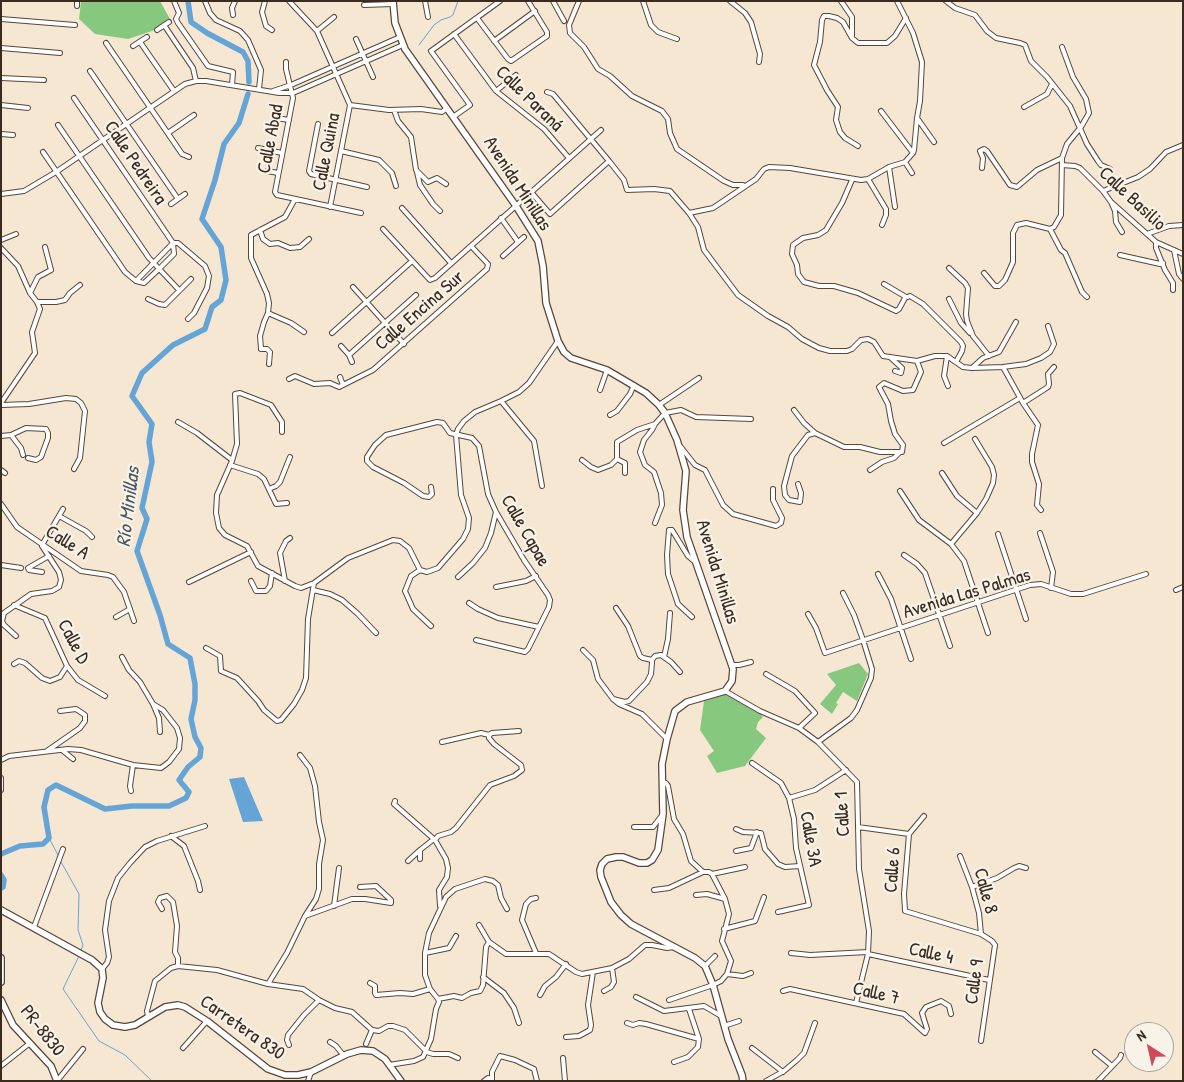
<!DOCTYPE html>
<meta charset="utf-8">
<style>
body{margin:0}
#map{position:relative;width:1184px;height:1082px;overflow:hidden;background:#f6e7d3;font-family:"Patrick Hand",sans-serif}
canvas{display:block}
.frame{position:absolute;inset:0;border:2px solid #3b2a1e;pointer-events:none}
.north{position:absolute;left:1124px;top:1022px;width:50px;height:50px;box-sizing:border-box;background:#f7f3e8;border:1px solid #aca397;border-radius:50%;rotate:325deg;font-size:14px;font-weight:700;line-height:20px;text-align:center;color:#3b2a1e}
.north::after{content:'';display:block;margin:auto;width:18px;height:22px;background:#d1495b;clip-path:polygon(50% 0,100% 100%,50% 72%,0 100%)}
</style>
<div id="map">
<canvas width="1184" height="1082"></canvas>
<div class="frame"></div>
<div class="north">N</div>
</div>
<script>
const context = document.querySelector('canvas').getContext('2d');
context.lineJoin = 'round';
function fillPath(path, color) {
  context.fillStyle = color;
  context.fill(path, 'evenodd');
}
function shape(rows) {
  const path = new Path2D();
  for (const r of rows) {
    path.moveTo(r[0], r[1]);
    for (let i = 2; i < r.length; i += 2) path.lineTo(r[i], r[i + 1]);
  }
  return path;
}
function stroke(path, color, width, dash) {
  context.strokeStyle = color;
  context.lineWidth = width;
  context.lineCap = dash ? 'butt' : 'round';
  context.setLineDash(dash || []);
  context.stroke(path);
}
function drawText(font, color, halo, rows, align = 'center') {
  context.font = font + ' "Patrick Hand",sans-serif';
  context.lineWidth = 4.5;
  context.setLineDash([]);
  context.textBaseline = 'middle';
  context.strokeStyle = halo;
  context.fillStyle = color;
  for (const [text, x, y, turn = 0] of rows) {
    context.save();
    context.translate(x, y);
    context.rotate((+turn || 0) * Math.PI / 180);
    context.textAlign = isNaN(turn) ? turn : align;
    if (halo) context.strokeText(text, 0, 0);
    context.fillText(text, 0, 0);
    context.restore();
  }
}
fillPath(shape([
 [81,1,160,1,170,19,152,31,128,39,95,34,79,19],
 [859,663,868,674,857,701,843,692,836,703,838,704,832,714,820,704,836,685,827,674],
 [727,694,760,713,763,717,758,722,756,729,766,738,745,766,717,773,707,756,714,751,700,730,704,701]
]), '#87c87f');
fillPath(shape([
 [244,777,263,821,243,822,229,779]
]), '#64a4d7');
stroke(shape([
 [419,45,434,25,441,20,450,17,453,15,458,1],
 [49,838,59,857],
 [60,860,79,894,78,930,83,945,81,950],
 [79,956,63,989,99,1041,125,1055,152,1081]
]), '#64a4d7', 1);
stroke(shape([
 [188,1,191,22,207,33,243,52,248,61,249,82],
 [1,854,20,846,43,844,49,838,44,807,48,790,56,785,105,809,132,806,169,806,186,798,189,792,179,780,188,767,200,757,201,748,195,737,191,719,195,700,195,684,190,658,168,644,160,615,137,551,147,519,142,508,152,462,149,442,152,424,132,396,142,373,173,345,205,329,212,307,221,300,226,280,221,247,202,219,215,180,224,144,239,123,248,94],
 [1,875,4,880,3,887,1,888]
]), '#64a4d7', 5.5);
const street = shape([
 [174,1,179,13,176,19,178,23,208,66,233,72,232,85],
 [205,1,210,13,216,20,240,31,248,40,261,70,259,89],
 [265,1,262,12,266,26,272,30],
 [289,1,317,31,350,105,330,207],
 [425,1,428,17],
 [553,1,564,21],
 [579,1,569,25,570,33,584,47,598,69,610,76,632,96,662,111,668,119,670,133,677,149,724,181,733,185,743,185],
 [643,1,651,25,658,32,677,39],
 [730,1,745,13,751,22,760,54,759,62],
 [841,1,852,17,852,36],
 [946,1,955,8,975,15,987,31,996,38,1020,43,1025,45,1031,61,1047,77,1070,106,1087,144,1098,161,1101,165,1110,169],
 [364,5,393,4],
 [77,6,77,1],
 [233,15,232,8,235,1],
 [477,18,508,59,511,61,547,36,547,32,528,1],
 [1,19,75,25],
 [164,25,193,68,196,81],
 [157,30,169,22],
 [317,31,334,17],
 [454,34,496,91,544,129,569,158],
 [356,39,373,77],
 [494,41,535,11],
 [140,42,174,91],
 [106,43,182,154,189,157],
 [133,46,147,37],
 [1,48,60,53],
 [286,62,286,69,293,98,275,192,277,195,361,213],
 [90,71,178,199],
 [1,78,44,80],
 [273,91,291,85,400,37],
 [496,91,516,75],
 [547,92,553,94,609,161,624,180,627,190,654,189,670,191,689,213,698,227,704,250,738,295,768,316,788,327,802,339,819,348,830,351,847,351,852,349,861,340,868,339,874,342,883,356,917,361,935,356,947,356,963,367,972,368,1003,367,1026,364,1041,358,1050,352,1054,344,1048,326],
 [74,98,173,243,174,254,159,269,144,283,136,281],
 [1,105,28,108],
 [350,105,389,110,421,109,442,112,447,108],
 [1024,107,1047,94,1052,84],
 [394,110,398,121,411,137,416,170,428,182,437,178,446,184],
 [881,111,913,153],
 [453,117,470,105,431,51,500,1],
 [276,118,289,120],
 [917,118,934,142],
 [318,124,309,171,311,174,367,187],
 [58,125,149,258,179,290],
 [168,133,194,115],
 [1,134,13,135],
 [858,146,845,138,840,132,836,120,838,107,827,90,814,65,820,42,822,20,824,16,829,16,837,18,843,22,852,38,858,43,887,43,895,36,906,18],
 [258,148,282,153],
 [341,151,379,160,392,173,396,186],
 [43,152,125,272,136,281,173,243],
 [905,162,912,173],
 [1062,165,1075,166,1080,168,1103,191,1111,202,1156,242,1183,254],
 [889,167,895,207],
 [982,168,983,158,980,151,984,149,987,151,1010,185,1017,187,1037,170,1062,158],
 [267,171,278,173],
 [417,172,420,185,433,204,440,211],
 [868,179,886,209,886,215,882,225],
 [852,180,842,203,826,230,818,235,803,238,793,245,792,254,797,265,798,274,804,282,819,286,834,286,858,293,896,311,899,309,905,298,910,296,923,304,961,342,963,346,962,351,956,362],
 [1103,191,1138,177,1150,169,1166,152,1183,145],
 [531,192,550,214,609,161],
 [1,194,24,191,56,172,185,84,196,81,206,81,279,93,293,93,403,45],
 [171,204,185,194],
 [1112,204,1115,211,1116,222,1122,232],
 [402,208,451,263],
 [689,213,713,208,756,179,764,169,769,167,790,168,861,180,868,179,889,167,905,162,913,153,914,150,917,118,920,101,922,62,913,33,897,1],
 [501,218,518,242],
 [383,229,430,280,435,278,601,130],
 [1050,229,1054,227,1061,215,1062,158,1067,144,1081,127,1089,113,1086,99,1073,77,1062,47],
 [1050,229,1061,250,1065,253,1082,292,1087,297],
 [260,230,263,239,270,244,278,243,290,248,300,247,309,239],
 [1147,234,1169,226,1183,225],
 [1,240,16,234],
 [1156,242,1156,248,1165,270,1173,283,1173,290],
 [173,243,178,243,205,266,209,276,207,288,194,313,188,319],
 [1,248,18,266,30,293,37,302,40,309,32,332,35,353,1,403],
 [1174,250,1179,274,1183,279],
 [1120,255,1160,264,1163,263],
 [503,256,524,237],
 [949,268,965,283,968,288,966,314,967,321,973,336,989,356],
 [984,273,995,286,999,286,1005,280,1013,262,1013,233,1017,225,1026,223,1050,229],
 [884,284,906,297],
 [353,287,404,344],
 [30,293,38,277,51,270,45,247],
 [148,299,159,304,165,305,191,279],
 [949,299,961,323,970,333],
 [37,302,56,302,65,300,70,293,80,285],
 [268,313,291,323,304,332],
 [332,333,412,261],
 [341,346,349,355,352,362],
 [349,355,416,295],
 [947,356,944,376,948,386],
 [890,357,902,368,901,373,895,371],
 [269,364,270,352,267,349,261,349,260,336,264,322,268,313,269,303,267,294,251,258,251,235,285,217,295,199],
 [1003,367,1023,403,1038,425,1032,454,1032,462,1039,484,1037,505,1041,510],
 [972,368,983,358,999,352,1016,322],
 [340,377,343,385],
 [289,379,295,376,314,384,330,383,339,387,373,370,487,269,488,264,471,246],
 [600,390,607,370],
 [501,401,534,441,542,486],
 [1023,403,1048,387,1049,384,1048,374,1054,367],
 [1,405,29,404,66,398,76,399,81,403,85,411,80,458,74,469],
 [659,405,699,378],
 [794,410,804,423,815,433],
 [610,415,617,411,630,394,634,385],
 [178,422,197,433,232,460],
 [655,424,652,430,644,440,640,452,645,465,654,472,661,493,662,505,655,523],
 [282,432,282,422,271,405,240,393,235,394,237,444,232,461,217,495,216,513,219,528,225,535,247,546,258,566,295,586,301,588,314,583,348,558,393,540,400,541,409,548,420,570,427,572,438,568,463,539,468,529,469,518,461,495,456,435,458,429,464,421,475,412,501,401,519,392,529,383,558,341],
 [11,435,21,448,23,455],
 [1,436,11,435,26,428,46,429,48,433,48,438,41,457,36,460,28,458],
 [944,443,1020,398],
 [680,446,695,465,705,470,723,505,733,514,776,526,781,523,782,518,773,500,773,489],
 [617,459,625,463,625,473],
 [582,460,591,467,598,470,611,465,617,459,617,442,637,430,655,424,665,413,681,410,696,417,751,419],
 [230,465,258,474,264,479,276,504,287,503],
 [1,470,5,473],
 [870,470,882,462,894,458,899,453],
 [942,473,957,496,977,513],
 [798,484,801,493,800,502,789,500,785,495,784,486,792,456,808,435,815,433,844,447,860,447,880,452,902,452,903,445,895,434,891,421,888,404,879,387,884,383,903,391,913,390,921,372,917,361],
 [431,487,432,494,429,497,423,496,404,483,373,467,367,461,367,457,375,445,386,435,437,422,443,423,450,433,472,438,479,446,488,494,496,512,524,560,548,595,550,600,549,607,528,649,525,652,476,640],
 [269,489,276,486,280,482,290,457],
 [900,491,919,520,951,544,964,561,988,633],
 [1,504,17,527,81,571,108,575,113,577,124,592,134,621],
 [59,516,86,531,92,537],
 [1040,533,1053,572,1051,588],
 [998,534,1026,619],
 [951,544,977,513,986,499,993,483,994,475,992,467,975,439],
 [42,545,63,509],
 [904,555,917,564,925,573,950,646],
 [1,565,21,568],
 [420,570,411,576,405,591,413,609,431,626],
 [42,572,29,570,28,568,49,556],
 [878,574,891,599,911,659],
 [458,577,473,563,485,548,491,533,496,512],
 [251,581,256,591,266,591,270,586,272,573],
 [285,581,280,553,286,541,290,538],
 [189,582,251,552],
 [496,587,526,581,536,576],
 [313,590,330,594,342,600,358,614,376,633],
 [1176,590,1183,587],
 [469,603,478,609,498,618,539,627],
 [14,605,45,618,67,666,78,680,105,696],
 [808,614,816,628,825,653,1030,585,1041,584,1071,594,1083,594,1146,574],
 [116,617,130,609],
 [692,617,678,604,668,574,667,555,669,530,672,530,688,556,694,561],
 [16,636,4,625,2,621,4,613,31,594,52,591,59,587,61,580,59,572,42,546],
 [206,648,220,656,221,671,237,678,258,701,264,710,277,721,281,720,294,704,302,690,306,678,308,619,314,583],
 [583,650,593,660,598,679,613,699,619,704,642,714,667,739],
 [664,657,668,639,670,613],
 [652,660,655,656,661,655,671,662,680,672],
 [14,664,19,661,25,663,42,678,50,681,60,677,67,666],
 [731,665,739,665,751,662],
 [766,674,795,691,815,713,799,728],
 [725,691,760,711,799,728,818,742,857,782,859,869,869,931,868,954,856,1003],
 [613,699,625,702,629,701,647,682,651,674,652,663,652,660,643,658,640,656,628,626,616,608],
 [153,704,159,718,160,732],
 [442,742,481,733,489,735],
 [818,742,851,718,857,710,871,678,872,669,863,640,854,615,843,593],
 [62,750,73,759],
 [47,751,80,728,85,721,85,715,76,709,60,711],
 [1,760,9,756,68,749,81,750,133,765,161,768,169,762,179,749,180,738,177,728,163,710,153,704,140,682,129,670,122,657],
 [752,763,781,783,789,798,794,819,796,848,809,905,778,912],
 [1,778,1,790],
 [663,782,666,783,668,786,674,819,683,834,691,861,703,872],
 [131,791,130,786,133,765],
 [789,798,815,790,846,770],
 [395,801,394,804,435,840,446,859,448,868,447,877,439,890,440,906],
 [924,816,909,834,904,894,905,911,981,934,992,941,995,945,981,1041],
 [634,827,653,827,663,814],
 [858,827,909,834],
 [736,829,743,832,761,833,765,849,778,864,785,867,800,866],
 [171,836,184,846,198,881,200,890],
 [435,840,438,836,451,832,456,828,490,785,514,776,522,770,521,765,494,744,489,738,489,735,492,733,519,731],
 [736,851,751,848,757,832],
 [960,856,972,887,979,913,981,934],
 [420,859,420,850,434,839],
 [408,861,420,850],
 [712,874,725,899,729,914,722,941,731,961,727,974],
 [972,887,997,878,1014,868,1019,866,1026,868],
 [654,890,669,888,703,872,709,872,712,874,745,867],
 [696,895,707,894,725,899],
 [536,898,531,899,526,904,522,920,536,953],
 [334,906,339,868],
 [162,909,158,902,160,898,167,896,173,902,177,926,175,952,178,958,178,966],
 [305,916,352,899,365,899,391,903,391,900,376,886,360,887],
 [479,925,489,942,506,954,549,954,576,972,582,974,612,968,629,959,645,945,652,945,667,948,674,947],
 [34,927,63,849],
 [724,929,755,921,764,897],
 [425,953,449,948,456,936],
 [791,953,810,955,868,952],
 [868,954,989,980],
 [705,966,715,956],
 [102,969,107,963,109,957,105,930,109,901,118,878,130,863,145,847,157,841,205,826],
 [483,977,504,993,514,1008,519,1023],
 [370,983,375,986,375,993,376,995,400,993,413,994,430,989],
 [268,984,287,953,305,916,316,899,319,889,319,864,323,840,319,822,315,786,310,768,300,755],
 [604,991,611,987,614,982,612,968],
 [783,991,790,989,904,1014,925,1033,927,1029,922,1013,926,1007,941,1001,949,1006,951,1014],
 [540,995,545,986,556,977,566,964],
 [636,997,664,1011,704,1006,721,1016],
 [438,999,454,996,462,998,471,993,480,991,483,985,486,947,489,942],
 [669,1000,713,985,721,981,727,974,743,976,751,973],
 [148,1016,147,1011,155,981,171,968,178,966,217,970,268,984,303,989,319,1000,335,1008,352,1012,372,1030,379,1031,388,1026,393,1026,405,1030,427,1052,433,1054,449,1054,458,1058],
 [627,1023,633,1025,639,1023,646,1024,699,1039],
 [724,1026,739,1021],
 [566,1037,579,1036,590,1030,591,1025,588,1005,593,972],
 [330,1042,336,1046,344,1056],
 [366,1044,372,1030],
 [289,1045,287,1040,288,1035,304,1015,319,1000],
 [183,1048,207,1021],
 [752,1048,783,1072],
 [1095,1052,1112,1066],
 [563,1058,565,1081],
 [674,1062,688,1057,698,1047,699,1039,689,1009],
 [389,1065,414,1061,423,1057,431,1039,436,1009,439,1002,438,999,430,989,425,975,425,953,429,933,446,897,455,889,485,879,493,881,498,885,501,898,507,909],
 [1,1066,30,1043],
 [57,1081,83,1049],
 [308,1081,311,1072],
 [484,1081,488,1078,491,1079],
 [492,1081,492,1072,500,1056,515,1060,534,1069,537,1081],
 [766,1081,784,1071,797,1060,804,1053,815,1023],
 [1098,1081,1120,1058,1121,1055]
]);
const secondary = shape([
 [393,1,395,23,405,49,516,206,538,241,543,266,546,303,558,341,564,352,571,358,607,370,646,393,659,405,665,413,677,440,686,471,683,510,687,537,733,669,732,681,725,691,687,702,675,711,667,739,662,764,663,814,658,850,652,860,647,863,639,863,623,857,616,857,607,859,602,864,600,870,601,877,611,902,621,915,631,924,695,958,705,966,713,985,728,1039,742,1075,743,1081],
 [1,910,92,960,102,969,103,978,98,1003,100,1012,105,1019,113,1025,125,1027,135,1025,165,1007,178,1005,185,1007,207,1021,268,1069,285,1075,298,1075,311,1072,347,1054,361,1050,373,1051,385,1059,401,1081],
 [1,958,1,982],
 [1,1000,13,1025,51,1066,57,1081]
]);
stroke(street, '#574639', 6);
stroke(secondary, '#574639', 8);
stroke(street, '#fff', 4);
stroke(secondary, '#fff', 5.5);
drawText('19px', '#3b2a1e', '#f7f3e8', [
 ["Calle Paraná",529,99,44],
 ["Calle Abad",271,139,-79],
 ["Calle Quina",327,152,-79],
 ["Calle Pedreira",135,163,56],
 ["Avenida Minillas",517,184,57],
 ["Calle Basilio",1132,199,43],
 ["Calle Encina Sur",420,311,-41],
 ["Calle Capae",525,531,60],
 ["Calle A",67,543,32],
 ["Avenida Minillas",717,572,73],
 ["Avenida Las Palmas",967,594,-17],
 ["Calle D",73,642,62],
 ["Calle 1",843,814,-93],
 ["Calle 3A",810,839,80],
 ["Calle 6",893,870,-86],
 ["Calle 8",985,891,75],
 ["Calle 4",931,954,12],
 ["Calle 9",975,982,-82],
 ["Calle 7",876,994,13],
 ["Carretera 830",242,1028,35],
 ["PR-8830",42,1031,52]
]);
drawText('italic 20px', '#49555f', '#f7f3e8', [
 ["Río Minillas",129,507,-83]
]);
</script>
